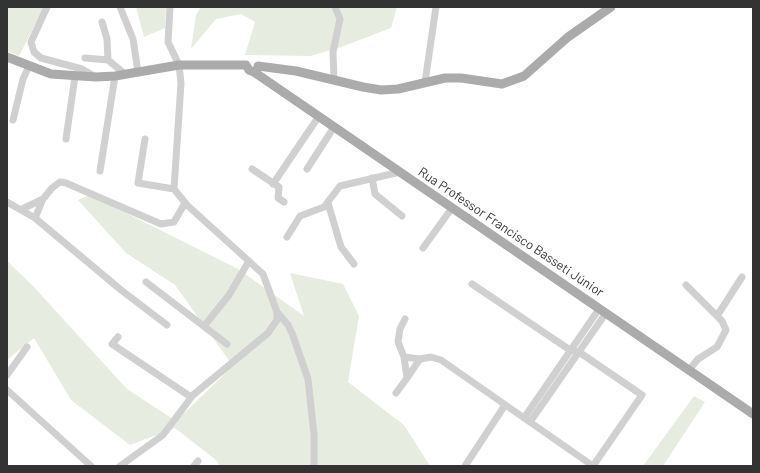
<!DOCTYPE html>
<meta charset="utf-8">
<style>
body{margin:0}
#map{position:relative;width:760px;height:473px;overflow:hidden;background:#fff;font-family:Barlow,sans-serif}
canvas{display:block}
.frame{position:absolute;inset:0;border:8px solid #333;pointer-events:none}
</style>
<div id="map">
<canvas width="760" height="473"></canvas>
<div class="frame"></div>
</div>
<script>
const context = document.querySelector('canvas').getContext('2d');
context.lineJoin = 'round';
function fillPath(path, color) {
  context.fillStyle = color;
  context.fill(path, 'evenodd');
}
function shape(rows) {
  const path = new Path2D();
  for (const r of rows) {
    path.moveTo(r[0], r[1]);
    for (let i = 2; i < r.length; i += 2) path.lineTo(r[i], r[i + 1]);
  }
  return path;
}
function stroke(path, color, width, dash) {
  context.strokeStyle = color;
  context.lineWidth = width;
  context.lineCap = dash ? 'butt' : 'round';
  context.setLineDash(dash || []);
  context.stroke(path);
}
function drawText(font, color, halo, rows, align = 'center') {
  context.font = font + ' Barlow,sans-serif';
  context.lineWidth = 4;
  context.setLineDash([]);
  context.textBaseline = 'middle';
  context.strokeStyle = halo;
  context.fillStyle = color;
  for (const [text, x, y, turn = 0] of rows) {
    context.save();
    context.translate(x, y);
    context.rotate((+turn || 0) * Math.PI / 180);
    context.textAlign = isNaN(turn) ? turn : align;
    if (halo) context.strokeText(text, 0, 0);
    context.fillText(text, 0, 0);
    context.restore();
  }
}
fillPath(shape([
 [7,7,44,7,19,56,7,51],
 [136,7,166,7,165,28,144,37],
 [201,7,397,7,391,28,341,47,310,56,245,55,255,22,241,14,216,19,191,49,196,15],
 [90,195,238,269,304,316,290,273,343,284,359,316,348,382,404,425,430,466,220,466,216,460,175,428,130,445,71,400,34,338,7,360,7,261,33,286,127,389,176,421,233,366,175,285,126,253,78,200],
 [694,396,705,402,663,466,643,466]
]), '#e6ecdf');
stroke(shape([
 [47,7,31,42,34,52,41,58,82,69,94,76],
 [120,7,133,39,138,72],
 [85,58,108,60,107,39,102,22],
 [108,60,125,74],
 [334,80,333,52,340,19,335,7],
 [425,82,436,7],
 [13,120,23,79,29,66],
 [66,139,75,76],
 [145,139,138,183,174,189],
 [252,169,279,187,278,198,284,202],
 [307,169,334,127],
 [100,171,115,76],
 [372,178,375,194,402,216],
 [273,184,319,116],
 [7,202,35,218,121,290,167,325],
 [328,203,341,247,354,264],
 [22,209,43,199],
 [35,218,43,199,52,188,60,182,66,183,161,224,174,222,185,203],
 [287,237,300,216,324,207,340,186,400,172],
 [423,248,452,208],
 [146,282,227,344],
 [472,284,570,350,579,352,642,395,593,466],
 [686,285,722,321,726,330,717,347,698,359,689,370],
 [277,312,288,325,292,333,308,379,314,435,314,466],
 [717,316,742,277],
 [205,325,229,295,249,261],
 [118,337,112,344,191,397],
 [404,357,420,359,431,357,441,360,593,466],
 [7,375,27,347],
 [407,378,420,359],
 [7,390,91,466],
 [396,393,407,378,404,357,398,342,400,329,405,319],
 [524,418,599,309],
 [530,422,606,313],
 [120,466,163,435,193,395,268,333,277,320,277,312,263,274,187,205,174,189,181,83,179,65,168,42,170,7],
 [194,466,198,461],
 [465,466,505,405]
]), '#d0d0d0', 7);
stroke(shape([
 [7,57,51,74,96,77,115,76,179,65,246,65],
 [246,65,249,70,254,72,753,414],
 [258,66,296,71,363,87,381,90,398,89,445,78,461,78,502,84,524,76,568,37,611,7]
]), '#ababab', 9);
drawText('13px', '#333', '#fff', [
 ["Rua Professor Francisco Basseti Júnior",511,232,34]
]);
</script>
